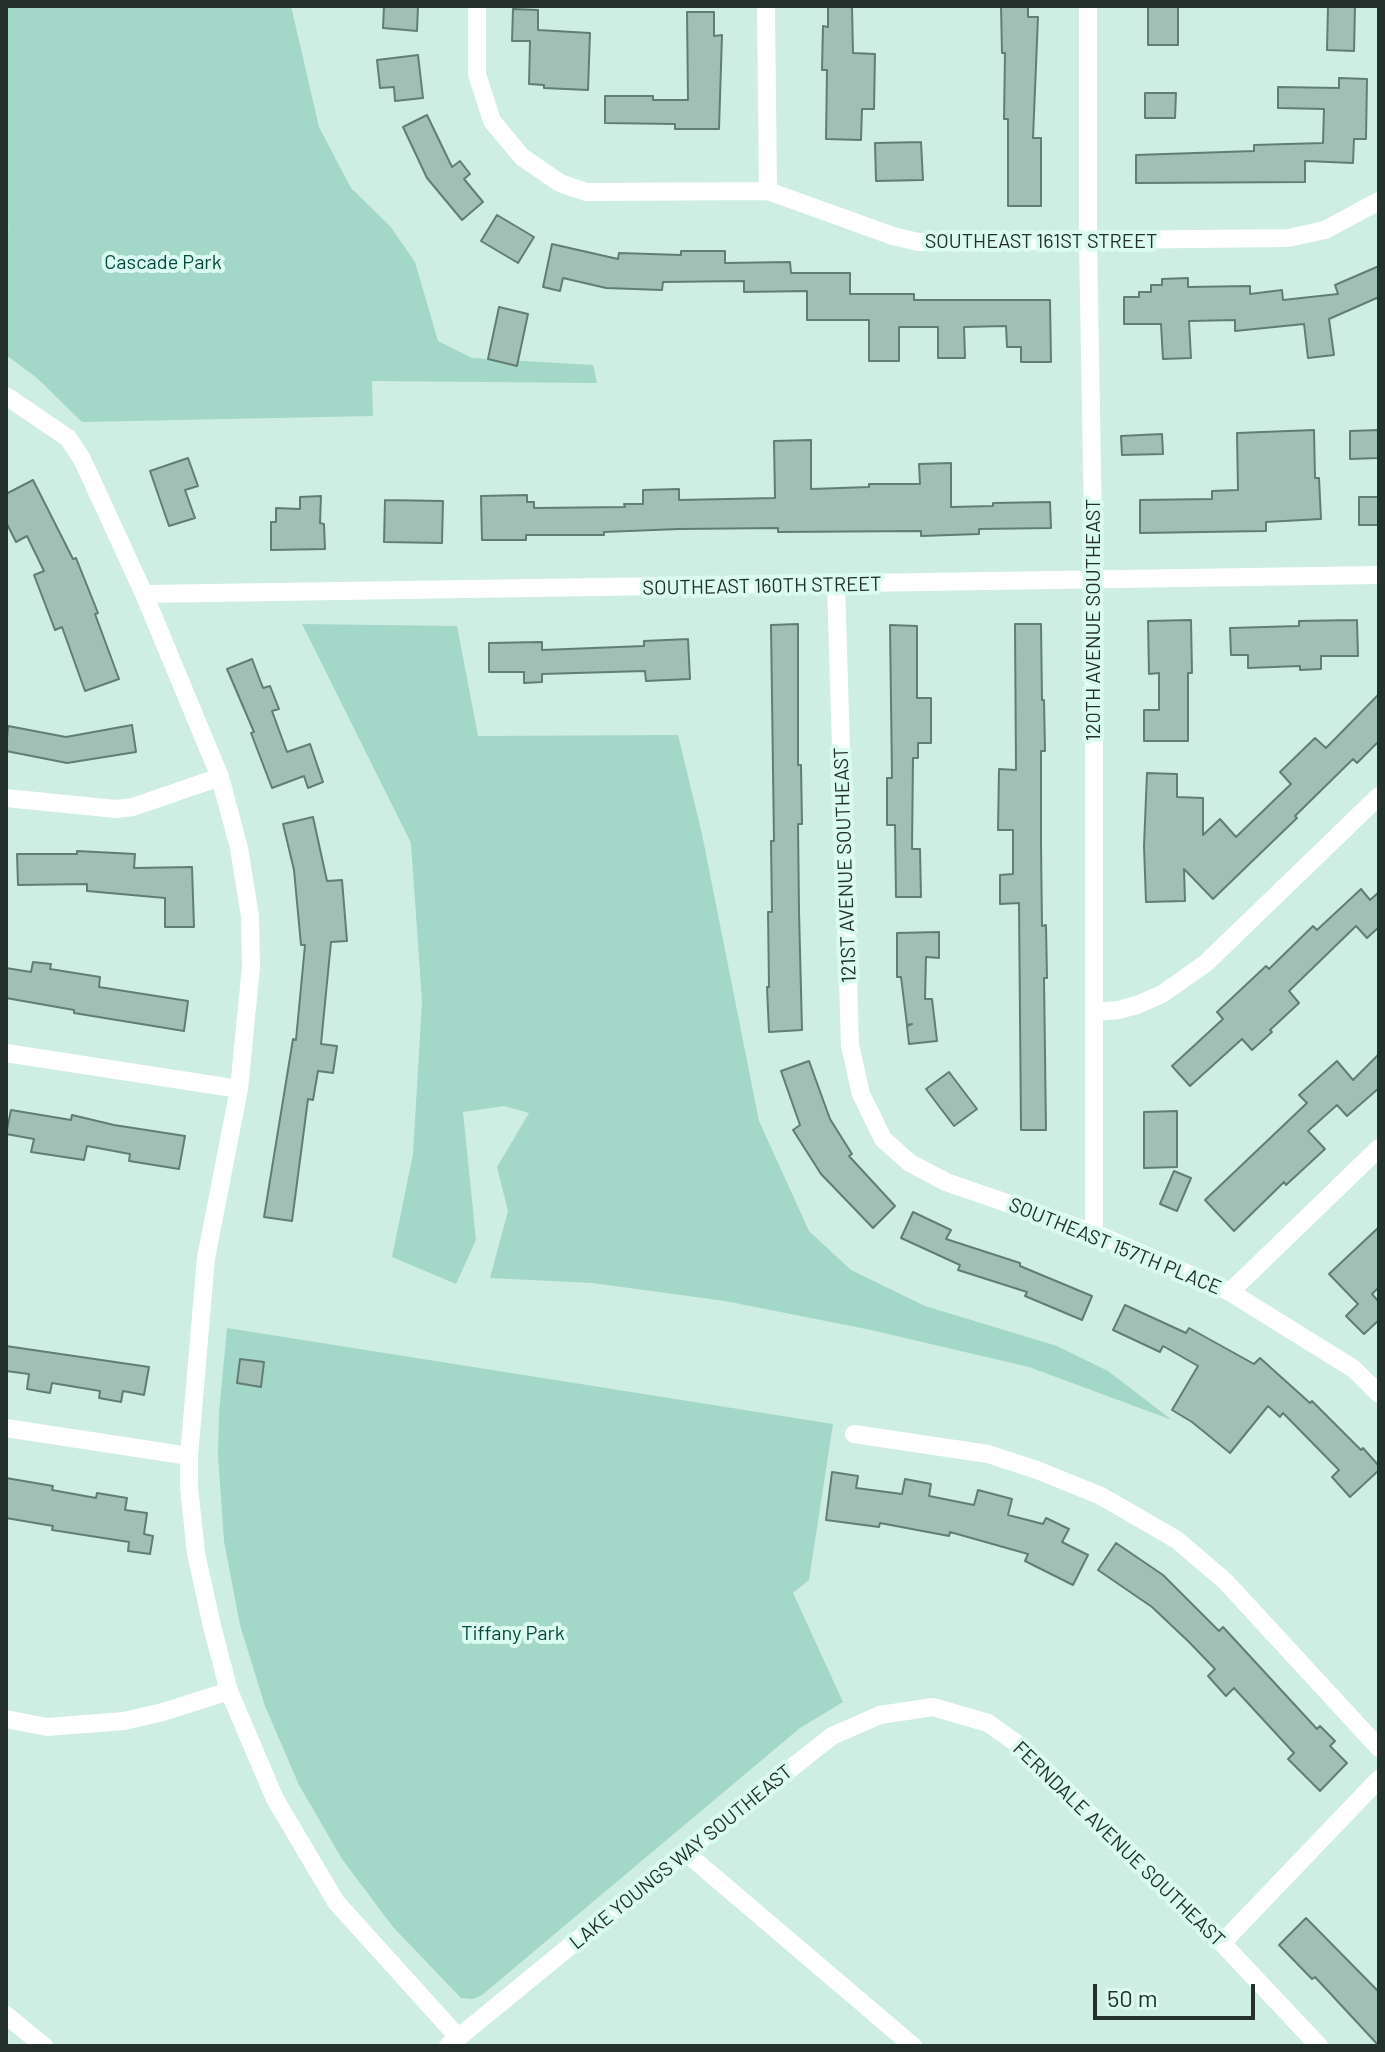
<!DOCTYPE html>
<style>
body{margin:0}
#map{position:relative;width:1385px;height:2052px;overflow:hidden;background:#ceeee3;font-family:Barlow,sans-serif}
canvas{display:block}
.frame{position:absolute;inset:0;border:8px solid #24302c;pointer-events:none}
.scale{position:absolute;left:1093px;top:1984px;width:162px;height:36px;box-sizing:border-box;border:4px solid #24302c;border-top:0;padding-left:10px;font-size:24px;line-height:28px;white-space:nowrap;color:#24302c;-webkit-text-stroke:6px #dbfbf0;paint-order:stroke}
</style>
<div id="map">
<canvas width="1385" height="2052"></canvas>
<div class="frame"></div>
<div class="scale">50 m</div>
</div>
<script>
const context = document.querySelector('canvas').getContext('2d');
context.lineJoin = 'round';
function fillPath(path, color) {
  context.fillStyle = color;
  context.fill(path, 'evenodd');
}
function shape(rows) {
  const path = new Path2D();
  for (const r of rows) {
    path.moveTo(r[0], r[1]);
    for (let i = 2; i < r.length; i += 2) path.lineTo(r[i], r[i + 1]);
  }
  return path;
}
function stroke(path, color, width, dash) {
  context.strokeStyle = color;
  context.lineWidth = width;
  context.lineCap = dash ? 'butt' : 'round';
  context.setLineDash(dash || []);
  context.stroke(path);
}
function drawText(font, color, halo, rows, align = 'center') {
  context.font = font + ' Barlow,sans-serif';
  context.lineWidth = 8;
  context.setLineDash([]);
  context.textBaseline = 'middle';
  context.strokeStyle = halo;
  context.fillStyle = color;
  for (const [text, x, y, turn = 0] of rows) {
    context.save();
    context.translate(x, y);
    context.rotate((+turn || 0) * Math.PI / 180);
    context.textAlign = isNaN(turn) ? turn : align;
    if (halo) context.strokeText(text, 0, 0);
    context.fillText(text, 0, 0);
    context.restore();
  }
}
fillPath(shape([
 [6,6,291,6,319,127,351,188,390,226,415,262,438,341,472,358,593,365,597,383,372,381,373,416,82,422,37,378,6,355,6,231,9,227,6,225],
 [302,624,457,626,478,736,678,735,702,834,759,1121,809,1231,851,1270,925,1306,1057,1346,1108,1371,1172,1420,1029,1367,871,1330,725,1301,592,1283,490,1278,508,1211,497,1167,529,1113,504,1106,463,1112,476,1240,456,1284,392,1257,413,1154,422,1002,411,843],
 [227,1328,833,1424,809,1580,793,1593,843,1702,800,1728,482,1995,473,1999,461,1998,393,1927,342,1859,299,1785,265,1706,240,1625,224,1541,218,1455,219,1413]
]), '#a3d7c7');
const building = shape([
 [384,6,418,6,417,31,383,28,384,6],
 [828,6,852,6,853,53,875,54,874,109,862,109,861,140,826,139,827,70,822,70,823,26,828,27,828,6],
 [1001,6,1028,6,1028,17,1038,17,1033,138,1041,138,1041,206,1008,206,1008,119,1004,119,1005,53,1002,53,1001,6],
 [1148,6,1178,6,1178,45,1148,45,1148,6],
 [1328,6,1355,6,1354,51,1327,50,1328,6],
 [513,9,538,10,538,30,590,33,588,90,544,88,544,85,529,84,530,41,512,41,513,9],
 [687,12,714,12,714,36,722,35,719,129,675,129,675,124,605,123,605,96,653,96,653,100,688,100,687,12],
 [418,55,423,98,395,101,394,87,380,88,377,60,418,55],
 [1339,78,1367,79,1366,139,1354,139,1353,163,1305,161,1305,182,1136,183,1136,155,1254,151,1254,145,1323,143,1324,109,1278,108,1278,87,1339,88,1339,78],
 [1145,93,1176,93,1175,118,1145,118,1145,93],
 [427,115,452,167,460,161,470,174,464,179,483,202,462,220,427,178,403,127,427,115],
 [921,142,923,180,876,181,875,143,921,142],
 [497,215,534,237,518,263,481,241,497,215],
 [552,244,618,259,619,253,681,255,681,251,725,251,725,263,790,262,791,273,850,273,850,294,914,294,914,300,1050,300,1051,362,1021,362,1021,347,1007,347,1006,326,964,327,965,358,938,358,938,327,899,327,899,361,869,361,869,320,807,320,807,291,744,292,744,281,663,282,662,290,606,288,563,278,560,291,543,287,552,244],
 [1379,266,1379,297,1329,319,1334,355,1308,358,1304,324,1235,331,1235,320,1189,321,1191,358,1163,359,1161,324,1124,324,1124,297,1139,297,1139,292,1151,292,1151,285,1162,285,1162,279,1188,278,1188,287,1250,286,1250,294,1282,290,1283,300,1338,294,1335,285,1379,266],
 [499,307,528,314,517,366,488,359,499,307],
 [1314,430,1315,478,1319,478,1321,519,1266,522,1266,531,1140,533,1140,500,1212,499,1212,491,1238,490,1237,433,1314,430],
 [1379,430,1379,458,1350,459,1350,431,1379,430],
 [1162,434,1163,454,1122,455,1121,436,1162,434],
 [811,440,811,489,869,487,869,484,920,484,919,464,951,463,951,507,993,506,993,503,1050,502,1051,528,979,529,979,534,921,536,921,531,778,532,778,528,679,529,604,532,604,535,526,535,526,540,482,540,481,496,527,495,527,502,534,502,534,508,625,507,624,504,643,504,643,490,679,489,679,500,775,498,774,441,811,440],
 [188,458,198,486,185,490,195,518,169,526,150,471,188,458],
 [33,480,73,559,76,558,98,613,95,614,119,679,85,691,62,627,55,630,34,575,44,571,27,536,16,542,6,522,6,494,33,480],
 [321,496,320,523,324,524,325,549,271,550,271,522,276,522,276,508,300,509,300,497,321,496],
 [1359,497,1379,497,1379,525,1359,525,1359,497],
 [385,500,443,501,442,543,384,542,385,500],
 [1191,620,1192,673,1188,673,1188,741,1144,741,1144,710,1159,710,1159,673,1149,674,1148,621,1191,620],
 [1357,620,1358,656,1321,656,1321,669,1300,670,1300,666,1248,668,1248,655,1231,655,1230,628,1299,626,1299,621,1357,620],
 [798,624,798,765,801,765,802,824,798,824,799,911,802,1030,769,1032,767,987,769,987,768,912,772,912,771,841,774,841,771,625,798,624],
 [1015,624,1041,624,1042,700,1044,700,1045,751,1041,751,1041,845,1042,926,1046,925,1047,978,1044,978,1046,1130,1021,1130,1019,903,1000,904,1000,875,1013,874,1013,830,998,830,999,769,1016,770,1015,624],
 [890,625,917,626,917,698,931,698,931,743,918,743,918,758,913,758,912,849,920,849,921,897,896,897,895,825,887,825,887,778,892,778,890,625],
 [688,639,690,679,646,681,645,671,542,674,542,682,524,683,524,672,489,672,489,643,542,642,542,650,644,646,644,641,688,639],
 [252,659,263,688,270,686,279,709,272,711,287,752,310,744,323,782,308,788,304,776,272,788,251,733,254,732,227,669,252,659],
 [1379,694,1379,741,1357,763,1353,759,1295,816,1297,818,1213,899,1184,869,1185,901,1146,902,1144,846,1147,773,1177,774,1177,797,1203,798,1203,835,1220,819,1236,837,1291,784,1280,772,1315,738,1326,748,1379,694],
 [132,725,136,752,67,763,6,751,8,726,66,737,132,725],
 [313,817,327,881,342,880,347,941,331,942,321,1044,337,1046,333,1073,318,1071,313,1100,308,1099,292,1221,264,1217,293,1039,296,1040,305,945,301,945,294,870,283,824,313,817],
 [77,851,135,854,134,868,192,867,194,927,165,927,165,898,87,891,87,884,18,885,17,854,77,854,77,851],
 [1361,889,1370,900,1379,892,1379,927,1367,938,1356,926,1289,991,1299,1003,1270,1030,1272,1032,1252,1050,1242,1039,1190,1086,1172,1066,1223,1019,1217,1012,1266,966,1269,969,1313,926,1317,930,1361,889],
 [939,932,939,958,926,957,925,999,932,999,937,1041,909,1044,907,1026,912,1024,907,1025,901,977,897,977,897,933,939,932],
 [33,962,51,964,50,969,100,977,99,987,188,1001,184,1031,74,1013,74,1010,6,998,6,968,31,972,33,962],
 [1379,1054,1379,1088,1347,1116,1337,1105,1308,1131,1325,1149,1286,1185,1284,1182,1234,1231,1205,1200,1307,1103,1299,1095,1337,1061,1353,1080,1379,1054],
 [809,1061,830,1119,852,1154,849,1156,895,1206,873,1228,821,1174,793,1130,800,1125,781,1071,809,1061],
 [949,1072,977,1109,954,1126,926,1089,949,1072],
 [11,1110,71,1120,72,1115,114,1125,185,1136,179,1169,129,1161,130,1154,87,1146,84,1160,31,1152,34,1139,6,1134,11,1110],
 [1177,1111,1177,1167,1144,1168,1144,1112,1177,1111],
 [1174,1171,1191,1178,1177,1211,1160,1204,1174,1171],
 [913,1212,951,1230,946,1239,1020,1263,1020,1266,1092,1296,1082,1320,1025,1296,1027,1292,958,1270,960,1265,901,1238,913,1212],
 [1379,1227,1379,1287,1372,1294,1379,1302,1379,1320,1364,1334,1346,1316,1358,1304,1329,1274,1379,1227],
 [1125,1305,1186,1333,1189,1328,1254,1364,1260,1358,1310,1403,1312,1401,1361,1450,1363,1448,1379,1466,1379,1470,1350,1497,1332,1477,1339,1470,1283,1413,1280,1417,1268,1406,1230,1453,1192,1422,1172,1410,1198,1366,1163,1346,1160,1352,1113,1330,1125,1305],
 [6,1346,149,1367,144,1395,123,1391,121,1402,99,1398,100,1391,52,1383,50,1393,27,1389,29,1374,6,1371,6,1346],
 [240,1359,264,1362,261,1387,237,1383,240,1359],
 [832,1472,858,1476,856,1488,902,1494,905,1479,931,1484,929,1496,974,1505,978,1490,1012,1499,1008,1515,1043,1524,1046,1518,1069,1529,1062,1542,1088,1555,1073,1585,1025,1561,1028,1554,950,1532,949,1536,880,1523,879,1527,826,1520,832,1472],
 [6,1478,53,1486,52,1490,96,1498,97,1493,127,1498,125,1510,147,1513,144,1534,153,1536,150,1554,128,1551,129,1542,52,1530,53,1526,6,1518,6,1478],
 [1116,1543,1163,1575,1219,1631,1223,1627,1317,1729,1320,1726,1335,1741,1330,1746,1347,1763,1320,1791,1288,1759,1294,1753,1234,1688,1226,1696,1208,1676,1215,1669,1189,1642,1152,1607,1098,1570,1116,1543],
 [1306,1918,1379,1992,1379,2046,1315,1977,1312,1979,1279,1945,1306,1918]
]);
fillPath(building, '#a1bfb5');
stroke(building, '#617e75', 2);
stroke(shape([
 [477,6,477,74,492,121,522,157,560,183,586,192,768,191,893,236,918,242,1288,238,1325,230,1379,201],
 [766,6,768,191],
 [1088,6,1088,241,1094,580,1094,1233],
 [6,396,68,438,82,459,144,594,220,777,239,848,250,916,251,967,239,1089,206,1258,189,1456,189,1487,196,1553,212,1626,229,1691,275,1799,336,1902,458,2037],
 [836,584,850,1045,861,1094,883,1139,910,1163,946,1182,1094,1233,1230,1292,1354,1369,1379,1394],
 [144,594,1379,575],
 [6,798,116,809,133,807,220,777],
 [1095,1012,1118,1010,1137,1005,1162,994,1206,963,1379,796],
 [6,1053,239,1089],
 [1230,1292,1379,1148],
 [6,1428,189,1456],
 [854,1434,988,1454,1037,1470,1101,1496,1177,1540,1225,1581,1379,1748],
 [6,1719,47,1727,124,1721,163,1712,229,1691],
 [685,1852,913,2046],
 [1222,1943,1379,1779],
 [6,2015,44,2046],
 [448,2046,685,1852,832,1736,880,1715,933,1707,988,1723,1019,1745,1222,1943,1319,2046]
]), '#fff', 18);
drawText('20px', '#24302c', '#dbfbf0', [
 ["SOUTHEAST 161ST STREET",1041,241],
 ["SOUTHEAST 160TH STREET",762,586,-1],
 ["120TH AVENUE SOUTHEAST",1093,620,-90],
 ["121ST AVENUE SOUTHEAST",845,865,-92],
 ["SOUTHEAST 157TH PLACE",1115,1246,22],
 ["FERNDALE AVENUE SOUTHEAST",1119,1844,44],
 ["LAKE YOUNGS WAY SOUTHEAST",681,1857,-39]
]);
drawText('20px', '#004b3c', '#dbfbf0', [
 ["Cascade Park",163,262],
 ["Tiffany Park",513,1633]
]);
</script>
